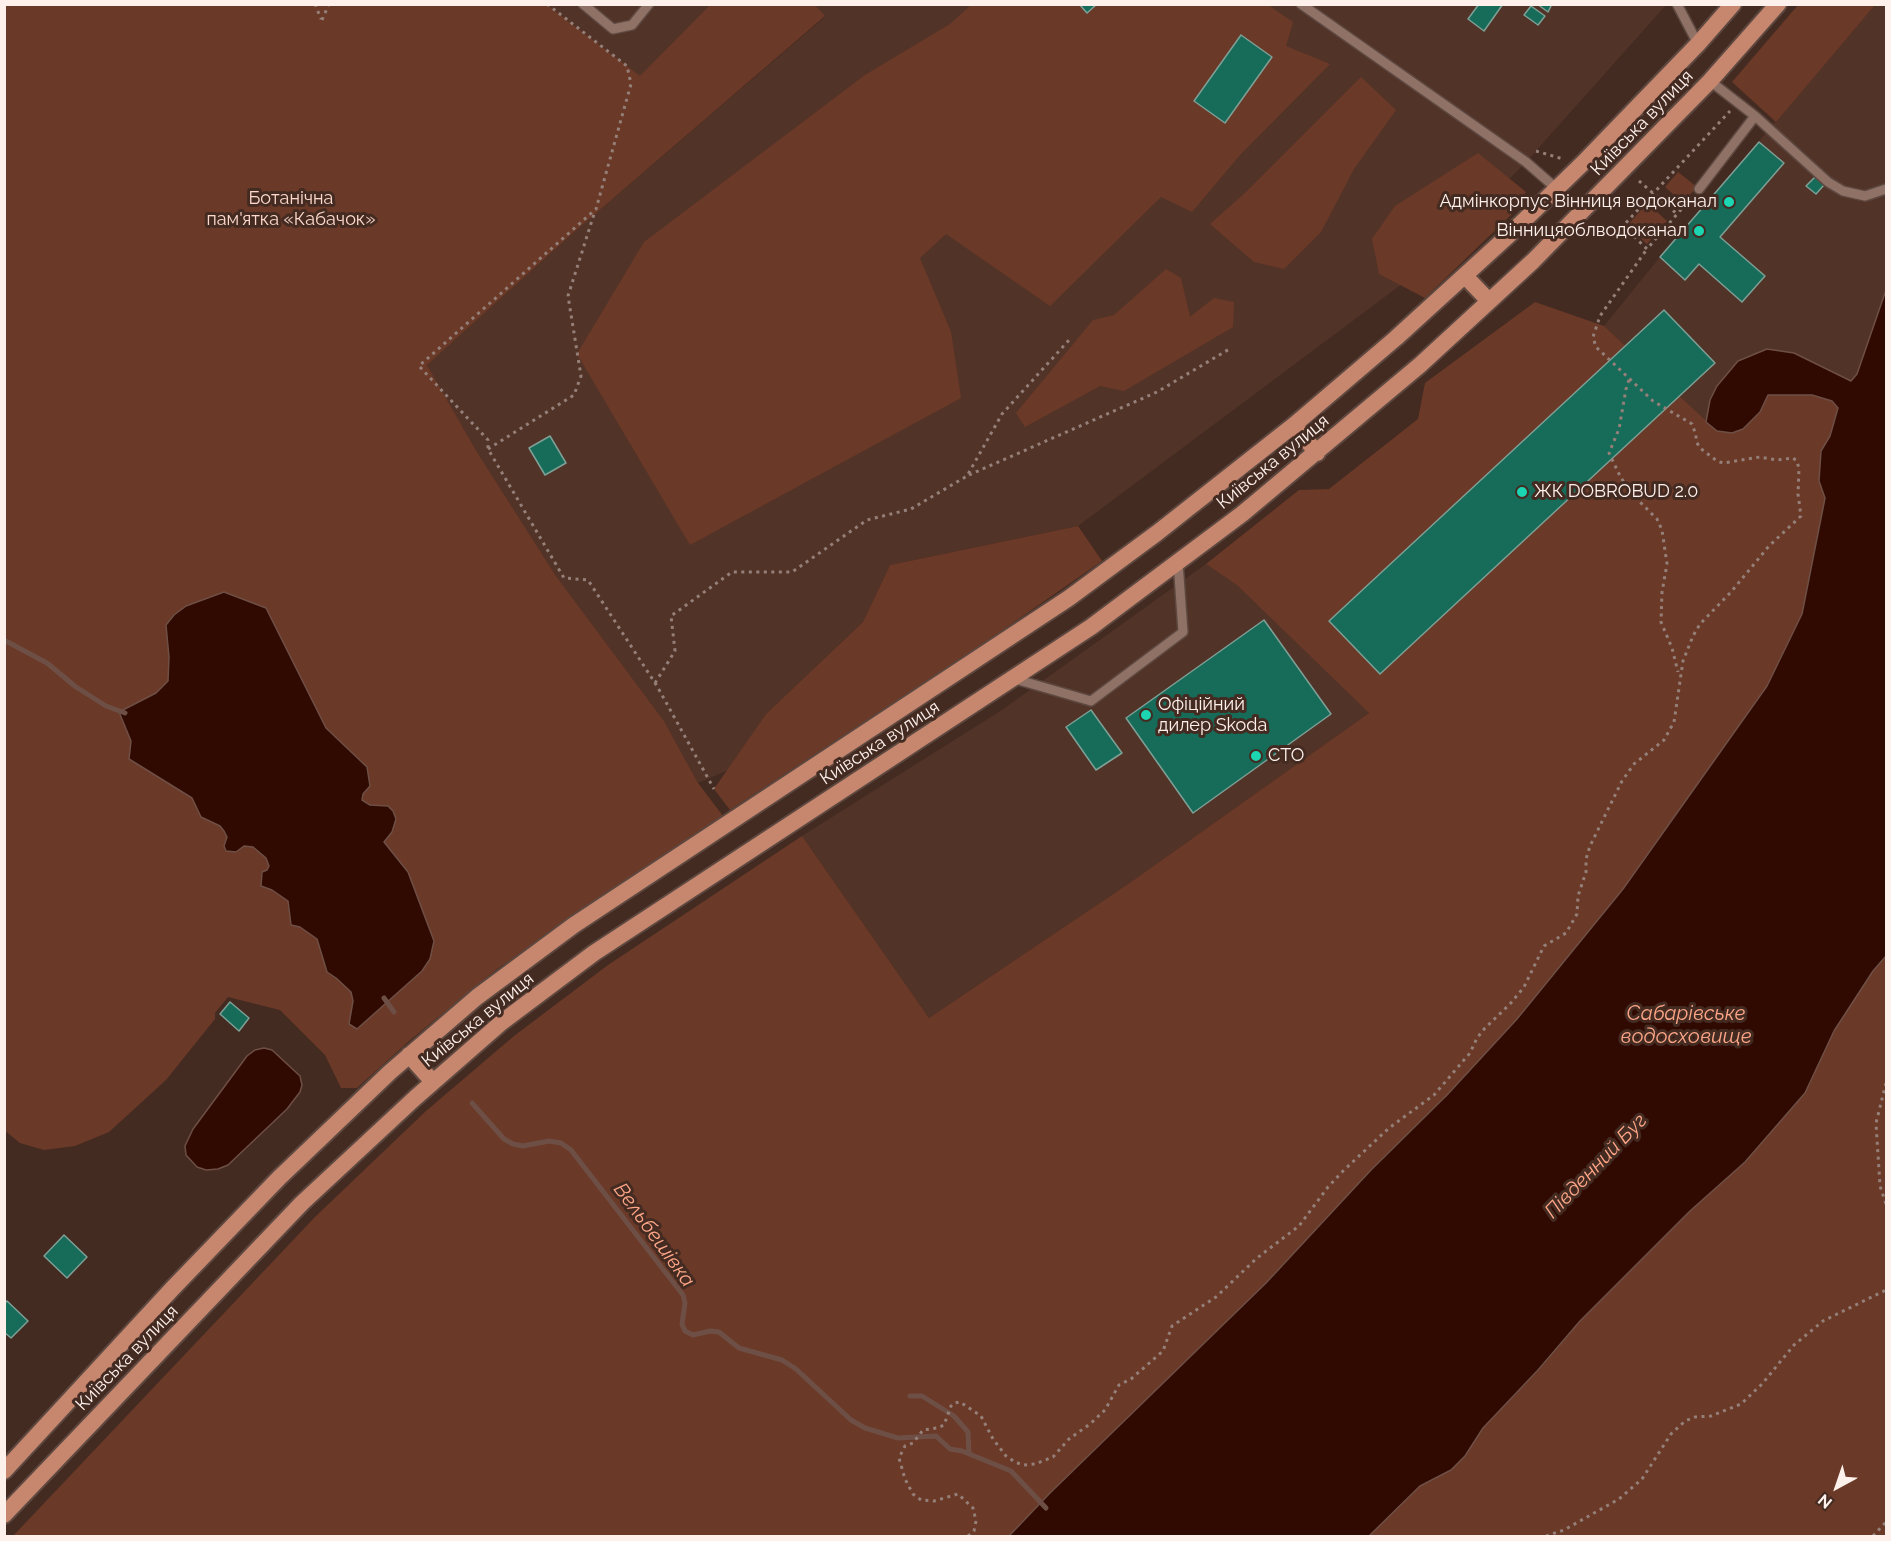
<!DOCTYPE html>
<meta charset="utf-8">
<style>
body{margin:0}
#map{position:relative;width:1891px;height:1541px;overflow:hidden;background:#442b22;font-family:Raleway,sans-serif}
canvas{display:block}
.frame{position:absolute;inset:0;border:6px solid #fef0eb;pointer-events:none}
.north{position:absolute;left:1807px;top:1457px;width:60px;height:60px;-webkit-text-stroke:4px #442b22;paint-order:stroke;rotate:220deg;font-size:16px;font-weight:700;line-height:24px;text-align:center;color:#fef0eb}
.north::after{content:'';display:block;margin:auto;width:21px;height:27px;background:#fef0eb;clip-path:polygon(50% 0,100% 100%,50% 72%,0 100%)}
</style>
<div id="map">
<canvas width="1891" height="1541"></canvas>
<div class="frame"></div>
<div class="north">N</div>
</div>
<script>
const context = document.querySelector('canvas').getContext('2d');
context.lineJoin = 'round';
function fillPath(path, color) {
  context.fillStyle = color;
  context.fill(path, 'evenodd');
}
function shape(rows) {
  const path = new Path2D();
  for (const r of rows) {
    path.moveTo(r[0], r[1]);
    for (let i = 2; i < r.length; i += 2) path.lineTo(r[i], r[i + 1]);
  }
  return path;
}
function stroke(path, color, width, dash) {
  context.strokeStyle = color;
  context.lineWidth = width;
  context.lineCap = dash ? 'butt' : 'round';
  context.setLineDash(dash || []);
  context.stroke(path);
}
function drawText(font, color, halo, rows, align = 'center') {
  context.font = font + ' Raleway,sans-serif';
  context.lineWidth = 6;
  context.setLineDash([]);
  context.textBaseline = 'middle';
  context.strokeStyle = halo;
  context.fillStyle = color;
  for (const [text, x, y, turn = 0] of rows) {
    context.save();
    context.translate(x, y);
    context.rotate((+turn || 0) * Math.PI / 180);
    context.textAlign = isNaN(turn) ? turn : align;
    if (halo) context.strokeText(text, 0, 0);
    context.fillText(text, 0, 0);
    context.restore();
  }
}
fillPath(shape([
 [547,5,710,5,640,77],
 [815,5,1666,5,1526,162,1432,258,1406,281,1078,526,890,565,863,622,766,714,728,770,698,783,664,721,556,576,477,452,427,365,573,233,825,17],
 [1875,5,1886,5,1886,290,1857,374,1851,381,1794,353,1738,361,1717,386,1710,400,1706,422,1604,326,1660,257],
 [1206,564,1237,584,1369,713,1131,882,929,1018,802,836,1002,710]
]), '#523328');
fillPath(shape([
 [4,5,547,5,640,76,710,5,815,5,825,16,573,233,427,365,477,452,556,576,664,721,698,783,723,816,497,969,409,1041,357,1088,341,1088,325,1055,280,1010,228,997,215,1013,215,1019,166,1080,109,1132,75,1146,44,1150,20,1143,4,1130],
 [971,5,1268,5,1293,22,1286,46,1330,64,1240,155,1192,212,1161,197,1050,306,946,234,920,258,951,332,961,398,690,545,577,354,644,242,865,75,950,24],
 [1798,5,1875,5,1776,122,1732,82],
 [1361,77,1396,110,1354,169,1321,232,1284,269,1254,262,1210,224,1245,193],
 [1478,153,1526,192,1511,215,1425,298,1379,274,1372,239,1395,206],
 [1678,172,1697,187,1683,203,1665,187],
 [1647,203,1667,221,1647,244,1627,226],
 [1166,269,1181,278,1190,317,1214,298,1234,302,1233,327,1124,391,1100,386,1025,427,1016,413,1093,320,1114,315],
 [1535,302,1604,326,1717,431,1760,412,1768,395,1812,395,1832,401,1838,408,1830,436,1821,451,1819,481,1825,498,1802,614,1767,686,1623,889,1517,1019,1447,1095,1371,1170,1266,1283,1050,1493,1009,1536,13,1536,315,1217,426,1111,514,1036,608,965,802,836,929,1018,1131,882,1369,713,1237,585,1206,564,1299,490,1329,489,1418,419,1425,383],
 [1078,526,1102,561,987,641,730,810,714,789,766,714,863,622,890,565],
 [1886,956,1886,1536,1369,1536,1420,1486,1451,1470,1465,1456,1483,1428,1538,1371,1580,1321,1690,1211,1745,1162,1805,1093,1834,1031,1873,971]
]), '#6b3927');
const water = shape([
 [1886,290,1886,956,1873,971,1834,1031,1805,1093,1745,1162,1690,1211,1580,1321,1538,1370,1483,1428,1465,1456,1451,1470,1420,1486,1369,1536,1009,1536,1050,1493,1266,1283,1371,1170,1447,1095,1517,1019,1623,889,1767,686,1802,614,1825,498,1819,481,1821,451,1830,436,1838,408,1832,401,1812,395,1768,395,1760,412,1743,429,1732,433,1717,431,1706,422,1710,400,1717,386,1738,361,1767,349,1794,353,1851,381,1857,374,1886,290],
 [224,592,266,608,326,728,367,767,370,786,363,794,362,800,370,805,388,806,393,811,396,819,392,832,384,842,408,872,434,941,430,959,422,971,357,1029,349,1024,353,1001,351,992,336,978,327,972,317,939,300,927,291,925,288,901,272,890,261,886,262,872,267,870,269,866,266,858,253,847,244,846,236,852,226,851,224,846,227,837,224,831,220,826,201,817,192,798,129,759,131,741,119,712,156,693,168,681,169,657,166,625,174,615,186,606,224,592],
 [264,1048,272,1050,300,1076,302,1085,300,1092,287,1109,228,1165,218,1169,206,1170,197,1167,186,1155,185,1146,193,1129,247,1056,255,1050,264,1048]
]);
fillPath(water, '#300a00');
stroke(water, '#6e4f46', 1.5);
stroke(shape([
 [4,640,47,663,76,687,106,706,125,713],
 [384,998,394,1012],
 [472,1103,504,1139,513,1144,523,1146,549,1141,561,1143,571,1150,683,1295,685,1303,682,1324,685,1331,693,1335,710,1331,719,1332,739,1348,782,1360,796,1369,851,1420,865,1428,898,1438,936,1436,950,1449,962,1451,1011,1471,1046,1508],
 [910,1396,922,1396,954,1416,968,1432,969,1453]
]), '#6e4f46', 5);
const building = shape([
 [1079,4,1097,4,1087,13,1079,4],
 [1479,4,1503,4,1484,31,1468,19,1479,4],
 [1537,4,1552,4,1548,12,1537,4],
 [1531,6,1545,16,1538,25,1524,15,1531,6],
 [1241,35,1272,57,1225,123,1194,101,1241,35],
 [1759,142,1784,163,1720,237,1765,276,1742,302,1699,264,1685,280,1660,257,1759,142],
 [1815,177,1824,185,1816,194,1806,186,1815,177],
 [1664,310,1715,363,1380,674,1329,621,1664,310],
 [550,436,566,463,545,475,529,448,550,436],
 [1264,620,1331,714,1193,813,1126,718,1264,620],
 [1091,710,1122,753,1096,770,1066,727,1091,710],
 [230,1002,249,1018,239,1031,220,1014,230,1002],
 [64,1235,87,1257,67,1278,44,1256,64,1235],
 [7,1301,28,1321,11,1338,4,1332,4,1304,7,1301]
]);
fillPath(building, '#176b59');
stroke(building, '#7ea096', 1.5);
const service = shape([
 [583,4,613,29,632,25,649,4],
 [1301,4,1526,162,1557,189],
 [1677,4,1698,44],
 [1710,81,1755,116,1828,182,1843,191,1865,196,1886,189],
 [1699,189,1755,116],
 [1015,679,1091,701,1183,632,1178,562]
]);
const primary = shape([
 [1465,276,1489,301],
 [1294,425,1317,453],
 [409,1055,433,1082],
 [4,1471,172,1289,279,1178,390,1072,477,997,574,925,1069,598,1157,533,1294,425,1396,338,1510,234,1582,164,1698,44,1733,4],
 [4,1515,302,1203,415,1098,502,1022,594,953,1091,627,1242,514,1420,365,1533,261,1710,81,1778,4]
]);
stroke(service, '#5d4840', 12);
stroke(primary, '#5d4840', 20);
stroke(shape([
 [315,4,321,19],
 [547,4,627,66,631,84,596,209,419,366,488,440,488,449,564,578,588,580,657,686,714,789],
 [322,20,329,4],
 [1536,151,1563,159],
 [1639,181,1677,214],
 [1691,198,1647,249,1623,226,1730,111],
 [1629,380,1626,389,1619,429,1609,453,1621,478,1636,498,1657,519,1662,530,1667,564,1662,592,1661,622,1672,648,1678,672],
 [488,449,574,395,581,376,568,296,595,211],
 [969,475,1157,392,1231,348],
 [655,683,675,651,671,616,732,572,792,572,867,520,911,509,967,476,1002,414,1070,339],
 [1886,1083,1876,1123,1880,1186,1886,1204],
 [968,1536,974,1531,976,1521,973,1508,958,1494,934,1501,921,1500,913,1494,905,1479,899,1458,905,1446,913,1443,923,1430,937,1428,944,1425,951,1406,954,1403,960,1402,981,1416,993,1439,1006,1456,1015,1462,1023,1465,1035,1464,1053,1457,1069,1439,1090,1424,1105,1410,1119,1385,1131,1379,1163,1351,1172,1326,1216,1297,1257,1258,1299,1226,1328,1187,1343,1171,1389,1128,1434,1095,1470,1053,1477,1038,1485,1028,1510,1004,1524,987,1544,946,1566,933,1577,914,1578,896,1586,872,1586,859,1590,846,1622,781,1634,764,1664,740,1674,722,1683,661,1693,636,1700,624,1731,592,1769,546,1801,516,1798,494,1799,469,1797,461,1793,458,1777,460,1760,457,1723,463,1717,461,1700,448,1696,441,1696,435,1692,424,1653,401,1596,347,1593,337,1600,316,1647,249],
 [1546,1536,1564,1530,1619,1499,1642,1479,1671,1434,1685,1421,1695,1417,1711,1416,1741,1404,1762,1384,1794,1345,1823,1321,1886,1290],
 [1873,1536,1886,1522]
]), '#958079', 3, [3, 4.5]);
stroke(service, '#8f7166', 9);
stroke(primary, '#c7866e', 16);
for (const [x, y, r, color] of [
 [1729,202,6,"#1cd5b1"],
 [1699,231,6,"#1cd5b1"],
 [1522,492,6,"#1cd5b1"],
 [1146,715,6,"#1cd5b1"],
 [1256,756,6,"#1cd5b1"]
]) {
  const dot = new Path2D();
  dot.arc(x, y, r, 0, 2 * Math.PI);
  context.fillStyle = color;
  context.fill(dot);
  stroke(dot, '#442b22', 2);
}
drawText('18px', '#fef0eb', '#442b22', [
 ["Київська вулиця",1642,123,-46],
 ["Київська вулиця",1273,462,-39],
 ["Київська вулиця",880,743,-33],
 ["Київська вулиця",478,1020,-39],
 ["Київська вулиця",127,1358,-46]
]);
drawText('18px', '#fdd8cb', '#442b22', [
 ["Ботанічна",291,199],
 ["пам'ятка «Кабачок»",291,220]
]);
drawText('18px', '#fef0eb', '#442b22', [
 ["Адмінкорпус Вінниця водоканал",1717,202,"right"],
 ["Вінницяоблводоканал",1687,231,"right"],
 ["ЖК DOBROBUD 2.0",1534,492],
 ["Офіційний",1158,705],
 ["дилер Skoda",1158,726],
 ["СТО",1268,756]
], 'left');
drawText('italic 20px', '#fea687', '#442b22', [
 ["Сабарівське",1686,1014],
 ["водосховище",1686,1037],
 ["Південний Буг",1596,1166,-46],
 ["Вельбешівка",654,1235,54]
]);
</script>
